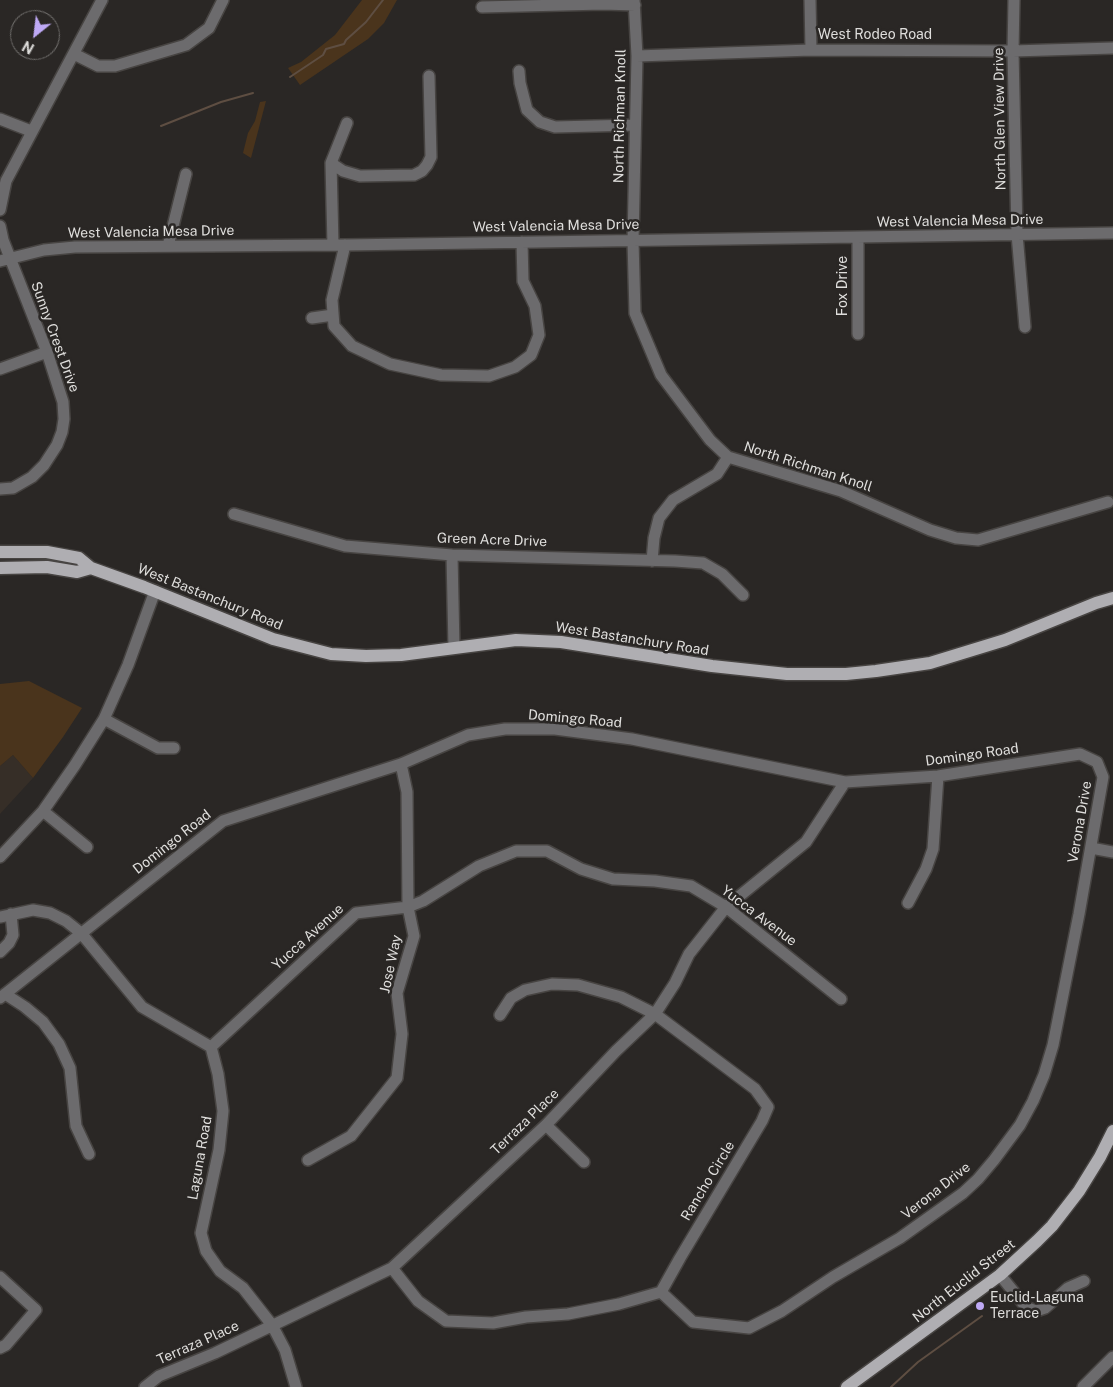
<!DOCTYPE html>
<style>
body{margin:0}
#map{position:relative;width:1113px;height:1387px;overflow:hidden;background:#2a2725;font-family:"Public Sans",sans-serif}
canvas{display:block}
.north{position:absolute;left:10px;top:10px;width:50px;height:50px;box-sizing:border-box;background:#2a2725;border:1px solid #72706e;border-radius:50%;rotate:209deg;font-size:14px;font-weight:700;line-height:20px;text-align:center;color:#dfdedc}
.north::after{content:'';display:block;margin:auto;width:18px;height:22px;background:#bea9f5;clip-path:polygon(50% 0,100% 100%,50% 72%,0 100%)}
</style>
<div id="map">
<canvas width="1113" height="1387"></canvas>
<div class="north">N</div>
</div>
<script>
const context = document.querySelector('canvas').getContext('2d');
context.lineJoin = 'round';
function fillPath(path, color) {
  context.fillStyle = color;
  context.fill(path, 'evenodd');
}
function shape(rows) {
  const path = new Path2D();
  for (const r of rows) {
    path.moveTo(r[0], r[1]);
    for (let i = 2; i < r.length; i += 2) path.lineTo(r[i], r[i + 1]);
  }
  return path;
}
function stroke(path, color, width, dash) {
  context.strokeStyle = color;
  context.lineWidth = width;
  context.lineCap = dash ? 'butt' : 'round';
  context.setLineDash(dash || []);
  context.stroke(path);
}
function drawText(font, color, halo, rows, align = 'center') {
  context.font = font + ' "Public Sans",sans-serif';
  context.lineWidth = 5;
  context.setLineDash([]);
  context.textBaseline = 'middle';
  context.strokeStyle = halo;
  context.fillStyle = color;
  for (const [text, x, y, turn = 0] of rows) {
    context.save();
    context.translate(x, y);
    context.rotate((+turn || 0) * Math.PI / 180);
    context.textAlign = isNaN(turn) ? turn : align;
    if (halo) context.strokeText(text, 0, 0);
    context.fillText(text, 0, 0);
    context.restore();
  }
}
fillPath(shape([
 [13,755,33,778,0,814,0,766]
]), '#362e27');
fillPath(shape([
 [362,0,397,0,384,23,368,39,300,85,288,68,301,62,335,35],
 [266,101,251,158,243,153,248,133,255,121,260,102],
 [29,681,82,708,63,737,33,778,13,755,0,766,0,684]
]), '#4a341c');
stroke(shape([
 [290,77,323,55,326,49,344,44,346,40,366,22,383,0],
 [161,126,221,102,253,93],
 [891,1387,918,1362,982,1316]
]), '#5e4e42', 2);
const minor = shape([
 [634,0,637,56,633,241,635,313,661,375,710,440,728,457,841,491,930,530,956,538,978,540,1108,502],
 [810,0,811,50],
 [1014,0,1013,51,1017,234,1025,327],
 [482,7,603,4,635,5],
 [74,54,98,66,115,66,186,45,209,28,223,0],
 [637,56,811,50,1013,51,1113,48],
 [519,71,520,83,527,110,540,122,555,127,635,125],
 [0,119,31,131],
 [331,163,343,171,360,176,414,175,422,171,427,165,431,157,429,76],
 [0,210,6,181,102,0],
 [0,226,3,240,47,352,63,402,64,419,62,432,57,445,44,465,32,477,13,488,0,489],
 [333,245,331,163,347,123],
 [345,245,332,300,334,326,352,346,390,364,441,375,489,376,515,367,531,355,539,335,535,306,523,281,522,242],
 [168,246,186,174],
 [0,261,44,250,75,247,345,245,1113,233],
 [312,318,333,315],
 [858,334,858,238],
 [0,369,47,352],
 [234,514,345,546,452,555,675,561,703,563,722,574,743,595],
 [452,555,454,648],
 [652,561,654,538,659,518,673,500,717,474,728,457],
 [104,719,158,748,174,748],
 [43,811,87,847],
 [1091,848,1113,852],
 [0,857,43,811,75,765,104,719,128,665,155,591],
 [908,903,926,869,933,849,938,776],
 [0,917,33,910,50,913,66,921,81,933,142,1007,211,1047,218,1074,223,1111,219,1150,201,1233,206,1251,220,1271,243,1288,272,1325,285,1350,296,1387],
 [0,952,9,943,13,935,11,914],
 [5,994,25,1007,43,1022,59,1044,70,1068,76,1126,89,1154],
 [0,998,223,821,401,764,468,735,505,729,555,729,632,739,845,782,938,776,1080,754,1097,762,1103,777,1079,914,1053,1045,1044,1075,1033,1101,1020,1125,994,1160,978,1179,963,1193,900,1238,833,1277,782,1311,749,1328,693,1322,661,1292],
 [211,1047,356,913,408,907,423,901,479,866,516,851,547,851,581,869,613,879,655,881,691,886,726,907,841,999],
 [546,1125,584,1162],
 [308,1160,351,1136,397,1078,402,1034,397,993,414,936,408,907,407,792,401,764],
 [392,1268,418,1301,446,1321,493,1323,526,1317,568,1314,619,1304,661,1292,680,1258,762,1121,768,1107,755,1089,655,1014,621,997,578,985,552,984,525,990,511,998,500,1015],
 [1000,1275,1026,1307,1036,1311,1045,1308,1068,1288,1084,1281],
 [0,1277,36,1310,6,1345,0,1348],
 [145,1387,159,1376,215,1353,392,1268,546,1125,616,1051,655,1014,675,983,689,954,726,907,806,842,845,782],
 [1083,1387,1113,1357]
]);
const major = shape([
 [0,552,47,552,79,558,91,568,144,587,273,639,331,654,366,656,401,655,516,640,561,642,712,666,787,674,846,674,876,671,930,663,1005,640,1096,603,1113,598],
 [0,568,47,567,77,572,91,568],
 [847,1387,1000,1275,1037,1241,1052,1226,1079,1191,1100,1157,1113,1131]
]);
stroke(minor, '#474442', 14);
stroke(major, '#474442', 15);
stroke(minor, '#6c6b6d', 11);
stroke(major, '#afaeb2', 12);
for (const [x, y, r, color] of [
 [980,1306,5,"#bea9f5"]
]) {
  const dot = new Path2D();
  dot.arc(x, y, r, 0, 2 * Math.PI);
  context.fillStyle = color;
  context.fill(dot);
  stroke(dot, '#2a2725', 2);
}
drawText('14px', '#dfdedc', '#2a2725', [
 ["West Rodeo Road",875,35],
 ["North Richman Knoll",620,116,-89],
 ["North Glen View Drive",1000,119,-91],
 ["West Valencia Mesa Drive",960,221,-1],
 ["West Valencia Mesa Drive",556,226,-1],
 ["West Valencia Mesa Drive",151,232,-1],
 ["Fox Drive",843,286,-90],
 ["Sunny Crest Drive",55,337,70],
 ["North Richman Knoll",808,467,18],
 ["Green Acre Drive",492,540,2],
 ["West Bastanchury Road",210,597,22],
 ["West Bastanchury Road",632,639,9],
 ["Domingo Road",575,719,5],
 ["Domingo Road",972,755,-8],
 ["Verona Drive",1080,822,-80],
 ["Domingo Road",172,842,-38],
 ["Yucca Avenue",759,916,37],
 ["Yucca Avenue",308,937,-42],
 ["Jose Way",391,964,-78],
 ["Terraza Place",525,1122,-44],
 ["Laguna Road",200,1158,-80],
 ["Rancho Circle",708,1181,-59],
 ["Verona Drive",936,1191,-38],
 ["North Euclid Street",964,1281,-38],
 ["Terraza Place",198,1343,-24]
]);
drawText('14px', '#dfdedc', '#2a2725', [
 ["Euclid-Laguna",990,1298],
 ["Terrace",990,1314]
], 'left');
</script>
